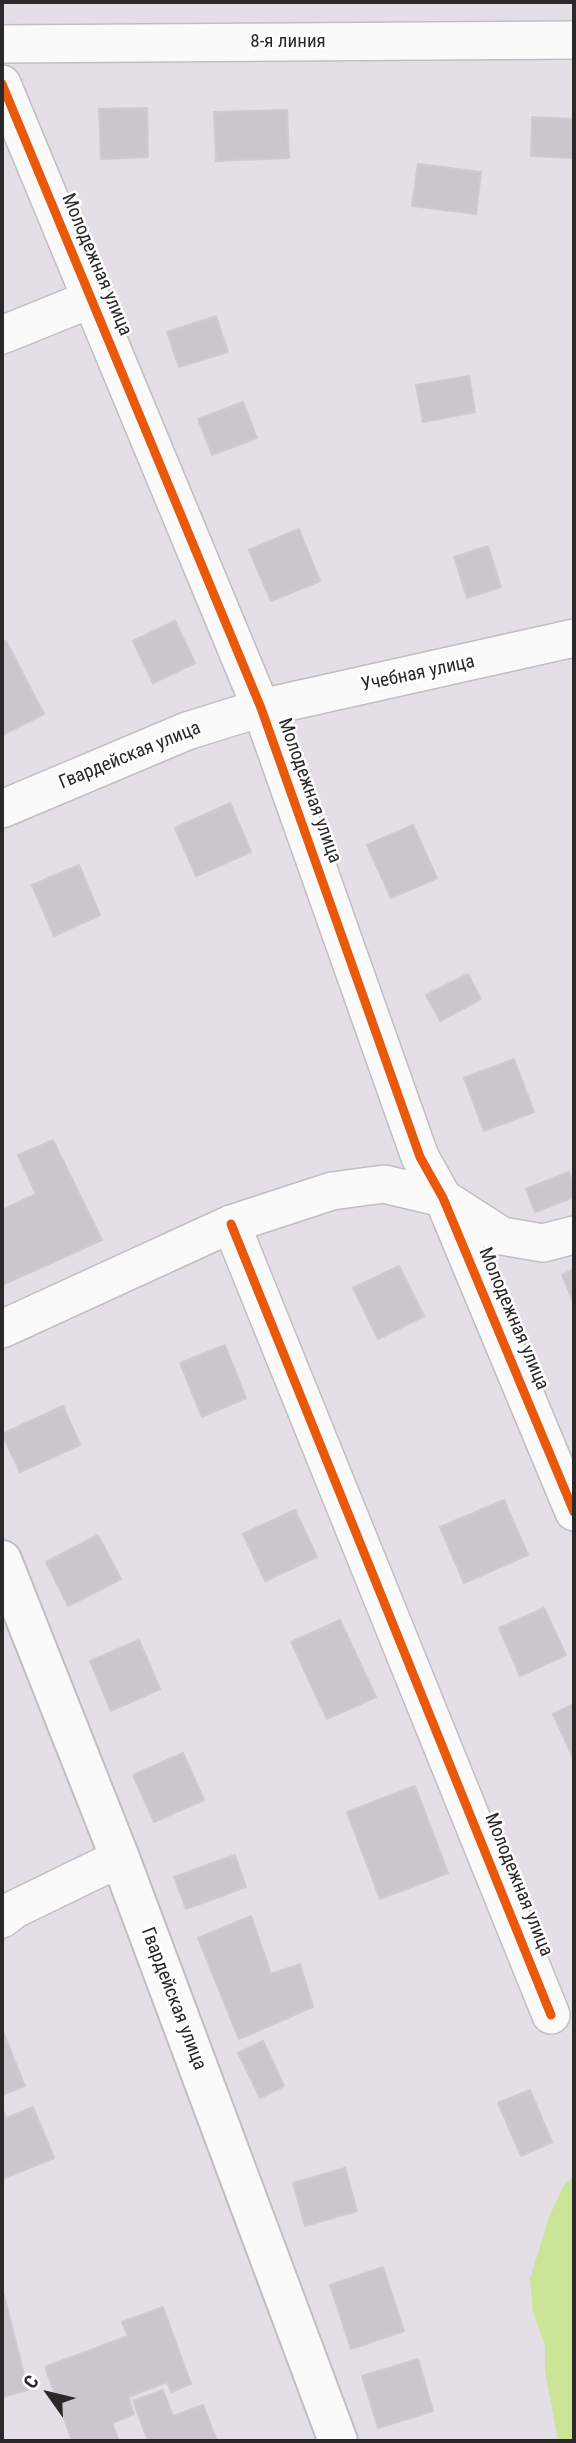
<!DOCTYPE html>
<meta charset="utf-8">
<style>
body{margin:0}
#map{position:relative;width:576px;height:2443px;overflow:hidden;background:#e4dee6;font-family:"Roboto Condensed",sans-serif}
canvas{display:block}
.frame{position:absolute;inset:0;border:4px solid #292929;pointer-events:none}
.north{position:absolute;left:14px;top:2359px;width:70px;height:70px;-webkit-text-stroke:5px #fff;paint-order:stroke;rotate:304deg;font-size:19px;font-weight:700;line-height:28px;text-align:center;color:#292929}
.north::after{content:'';display:block;margin:auto;width:24px;height:32px;background:#292929;clip-path:polygon(50% 0,100% 100%,50% 72%,0 100%)}
</style>
<div id="map">
<canvas width="576" height="2443"></canvas>
<div class="frame"></div>
<div class="north">С</div>
</div>
<script>
const context = document.querySelector('canvas').getContext('2d');
context.lineJoin = 'round';
function fillPath(path, color) {
  context.fillStyle = color;
  context.fill(path, 'evenodd');
}
function shape(rows) {
  const path = new Path2D();
  for (const r of rows) {
    path.moveTo(r[0], r[1]);
    for (let i = 2; i < r.length; i += 2) path.lineTo(r[i], r[i + 1]);
  }
  return path;
}
function stroke(path, color, width, dash) {
  context.strokeStyle = color;
  context.lineWidth = width;
  context.lineCap = dash ? 'butt' : 'round';
  context.setLineDash(dash || []);
  context.stroke(path);
}
function drawText(font, color, halo, rows, align = 'center') {
  context.font = font + ' "Roboto Condensed",sans-serif';
  context.lineWidth = 5;
  context.setLineDash([]);
  context.textBaseline = 'middle';
  context.strokeStyle = halo;
  context.fillStyle = color;
  for (const [text, x, y, turn = 0] of rows) {
    context.save();
    context.translate(x, y);
    context.rotate((+turn || 0) * Math.PI / 180);
    context.textAlign = isNaN(turn) ? turn : align;
    if (halo) context.strokeText(text, 0, 0);
    context.fillText(text, 0, 0);
    context.restore();
  }
}
fillPath(shape([
 [574,2176,574,2441,558,2441,545,2371,545,2345,533,2312,530,2279,549,2217,564,2185]
]), '#cbe496');
const building = shape([
 [147,108,148,157,101,159,99,109,147,108],
 [287,110,289,158,216,161,214,112,287,110],
 [532,117,574,119,572,158,531,156,532,117],
 [418,164,481,172,476,214,412,206,418,164],
 [216,316,228,352,179,367,167,332,216,316],
 [469,376,475,412,423,422,416,385,469,376],
 [243,402,257,438,212,455,198,419,243,402],
 [299,529,320,581,271,601,249,550,299,529],
 [488,546,501,587,467,598,454,557,488,546],
 [175,621,195,663,153,683,133,641,175,621],
 [6,641,44,714,2,735,2,643,6,641],
 [230,803,251,852,196,876,175,828,230,803],
 [413,825,437,878,391,898,367,845,413,825],
 [79,865,100,915,54,936,32,885,79,865],
 [468,974,481,999,440,1021,426,995,468,974],
 [514,1059,534,1112,484,1131,464,1078,514,1059],
 [53,1140,102,1240,2,1285,2,1210,36,1194,18,1155,53,1140],
 [569,1172,574,1185,574,1197,535,1212,526,1189,569,1172],
 [399,1266,424,1316,378,1339,353,1288,399,1266],
 [574,1269,574,1303,562,1275,574,1269],
 [225,1345,246,1398,202,1417,180,1363,225,1345],
 [63,1406,80,1445,20,1472,2,1434,63,1406],
 [504,1500,528,1555,464,1583,440,1527,504,1500],
 [295,1510,317,1557,265,1581,243,1534,295,1510],
 [98,1535,121,1579,68,1606,46,1562,98,1535],
 [544,1608,566,1655,520,1676,499,1628,544,1608],
 [340,1620,376,1697,327,1719,291,1642,340,1620],
 [139,1640,160,1689,111,1711,90,1661,139,1640],
 [574,1704,574,1760,553,1714,574,1704],
 [183,1753,204,1800,154,1822,133,1775,183,1753],
 [415,1786,448,1873,380,1899,347,1812,415,1786],
 [235,1855,246,1887,186,1909,174,1877,235,1855],
 [251,1916,271,1974,300,1964,313,2007,239,2039,198,1938,251,1916],
 [2,2029,25,2086,2,2095,2,2029],
 [263,2041,284,2086,260,2098,238,2053,263,2041],
 [530,2090,552,2142,521,2156,498,2103,530,2090],
 [2,2107,6,2118,33,2107,54,2158,2,2179,2,2107],
 [345,2168,357,2211,305,2226,293,2183,345,2168],
 [383,2267,404,2331,351,2349,330,2285,383,2267],
 [4,2295,28,2390,2,2397,2,2296,4,2295],
 [163,2307,191,2384,171,2392,167,2382,128,2397,134,2414,112,2423,119,2441,72,2441,45,2367,128,2336,122,2322,163,2307],
 [418,2359,433,2411,378,2428,362,2376,418,2359],
 [163,2390,173,2416,203,2405,217,2441,148,2441,133,2401,163,2390]
]);
fillPath(building, '#cac6cc');
stroke(building, '#cfcad1', 2);
const minor = shape([
 [2,44,574,40],
 [2,84,261,708,420,1157,443,1198,574,1512],
 [2,335,91,299],
 [2,809,187,731,261,708,574,638],
 [231,1224,551,2015],
 [2,1329,231,1224,332,1191,384,1184,443,1198,502,1236,543,1243,574,1235],
 [2,1919,15,1909,120,1858]
]);
const secondary = shape([
 [2,1560,120,1858,338,2441]
]);
stroke(minor, '#c0bfc0', 40);
stroke(secondary, '#c0bfc0', 42);
stroke(minor, '#fbfafb', 37);
stroke(secondary, '#fbfafb', 38);
stroke(shape([
 [2,84,261,708,420,1157,443,1198,574,1512],
 [231,1224,551,2015]
]), '#e8590c', 9);
drawText('19px', '#292929', '#fff', [
 ["8-я линия",288,42],
 ["Молодежная улица",96,265,67],
 ["Учебная улица",418,674,-12],
 ["Гвардейская улица",130,756,-22],
 ["Молодежная улица",309,791,70],
 ["Молодежная улица",513,1319,67],
 ["Молодежная улица",518,1885,68],
 ["Гвардейская улица",173,1999,69]
]);
</script>
